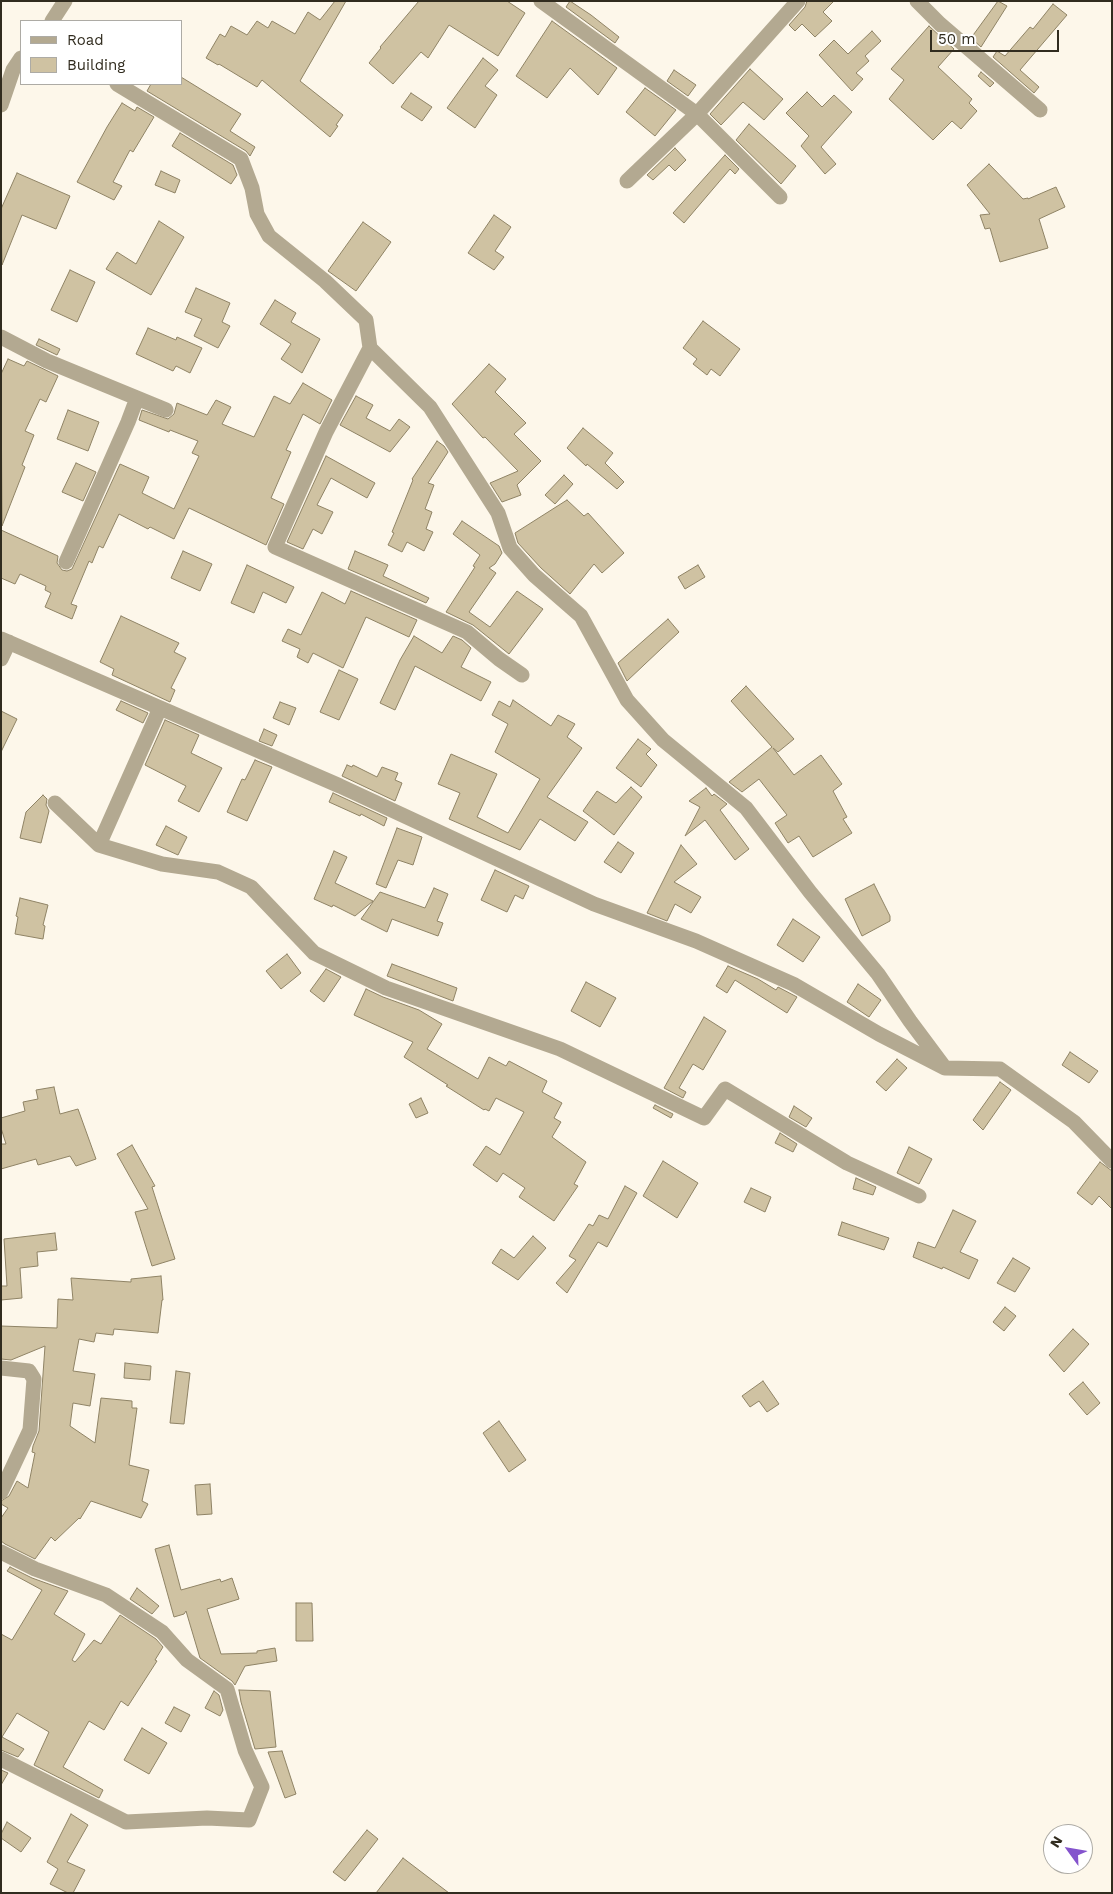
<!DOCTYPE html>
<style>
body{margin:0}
#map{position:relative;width:1113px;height:1894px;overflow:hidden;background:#fdf7ea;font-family:"Work Sans",sans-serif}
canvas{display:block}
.frame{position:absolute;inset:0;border:2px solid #312c1f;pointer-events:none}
.legend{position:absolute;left:20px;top:20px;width:162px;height:65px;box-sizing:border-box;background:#fff;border:1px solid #adaba5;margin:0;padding:6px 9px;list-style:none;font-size:15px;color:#312c1f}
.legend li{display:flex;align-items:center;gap:10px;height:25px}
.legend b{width:25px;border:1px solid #adaba5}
.north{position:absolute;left:1043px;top:1824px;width:50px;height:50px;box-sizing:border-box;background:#fff;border:1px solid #adaba5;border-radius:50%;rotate:302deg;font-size:14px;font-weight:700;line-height:20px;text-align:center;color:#312c1f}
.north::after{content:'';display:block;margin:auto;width:18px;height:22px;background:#8454cd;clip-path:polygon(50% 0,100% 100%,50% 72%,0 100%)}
.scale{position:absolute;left:930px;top:30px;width:129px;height:22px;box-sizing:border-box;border:2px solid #312c1f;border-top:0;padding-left:6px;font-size:15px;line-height:18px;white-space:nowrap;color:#312c1f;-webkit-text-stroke:4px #fff;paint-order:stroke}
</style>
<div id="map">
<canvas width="1113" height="1894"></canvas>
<div class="frame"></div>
<ul class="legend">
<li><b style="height:6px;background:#b3a991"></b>Road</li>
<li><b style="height:14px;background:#cfc2a2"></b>Building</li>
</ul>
<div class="north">N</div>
<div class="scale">50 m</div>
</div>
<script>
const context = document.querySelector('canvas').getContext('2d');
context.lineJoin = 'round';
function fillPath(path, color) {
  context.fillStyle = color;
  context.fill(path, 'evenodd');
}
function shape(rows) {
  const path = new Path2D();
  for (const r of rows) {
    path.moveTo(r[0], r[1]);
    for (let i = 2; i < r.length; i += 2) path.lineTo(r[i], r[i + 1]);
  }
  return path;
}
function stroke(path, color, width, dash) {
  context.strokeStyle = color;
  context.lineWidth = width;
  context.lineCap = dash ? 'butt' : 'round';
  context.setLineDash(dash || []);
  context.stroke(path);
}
const building = shape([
 [335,1,346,1,300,81,343,115,336,125,338,126,330,137,262,80,257,87,219,64,218,65,206,58,220,34,225,37,231,26,247,35,257,21,268,28,272,21,295,34,308,12,320,20,335,1],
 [419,1,507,1,525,13,498,56,449,25,428,58,421,52,393,84,369,63,381,48,380,47,419,1],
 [570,1,591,15,619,37,615,43,566,7,570,1],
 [807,1,834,1,823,12,832,21,815,37,802,24,795,31,789,25,805,7,807,1],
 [998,1,1007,6,981,47,971,38,998,1],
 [1053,4,1067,15,1020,70,1039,87,1034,93,993,57,997,51,1005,56,1030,27,1033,29,1053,4],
 [552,21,617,68,598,95,570,68,547,98,516,76,552,21],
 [929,26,954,49,938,67,972,99,969,103,977,111,961,129,952,121,933,140,889,99,904,80,891,69,929,26],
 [872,31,881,41,865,56,869,61,856,73,863,79,852,91,819,55,834,40,848,54,872,31],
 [483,58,498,70,485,86,497,95,475,128,447,108,483,58],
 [750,69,783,99,764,120,743,102,721,125,710,114,750,69],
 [674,70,696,85,688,96,667,81,674,70],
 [981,72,994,83,990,87,978,76,981,72],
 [181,77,241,114,230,131,255,147,250,156,246,151,147,91,151,84,181,84,181,77],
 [645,88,676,110,655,136,626,112,645,88],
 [807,92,822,107,834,95,852,112,821,147,836,164,825,174,801,146,809,136,786,113,807,92],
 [411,93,432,107,422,121,401,107,411,93],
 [122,103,135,111,137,107,154,117,133,152,130,150,113,182,122,186,114,200,77,182,107,127,122,103],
 [749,124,796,166,781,184,736,140,749,124],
 [180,133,233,165,237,175,231,184,172,146,180,133],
 [675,148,686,160,675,171,669,165,653,180,647,175,675,148],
 [725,155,739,169,735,174,730,169,684,223,673,213,725,155],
 [989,164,1023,199,1028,198,1028,199,1056,187,1065,207,1039,219,1048,248,1000,262,990,228,985,229,980,215,990,214,967,185,989,164],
 [161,171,180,180,175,193,155,185,161,171],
 [17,173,70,196,56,229,22,215,2,265,1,209,17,173],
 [494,215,511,227,495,251,504,257,494,270,468,253,494,215],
 [159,221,184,237,151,295,106,269,117,252,136,264,159,221],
 [363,222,391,242,356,291,328,271,363,222],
 [70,270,95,282,77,322,51,310,70,270],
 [196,288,230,303,222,322,230,326,218,348,194,336,202,319,185,312,196,288],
 [275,300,296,313,291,322,320,339,302,373,281,359,291,344,260,324,275,300],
 [703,321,740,349,720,376,711,369,707,375,693,364,697,359,683,348,703,321],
 [148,328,176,340,177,337,202,348,190,373,176,366,173,371,136,354,148,328],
 [39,339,60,349,57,355,36,345,39,339],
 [8,359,24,366,27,361,58,376,46,402,40,399,25,431,34,435,22,465,25,467,2,526,1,374,8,359],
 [489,364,506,379,495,392,526,423,514,434,541,461,517,485,521,495,502,502,490,483,518,471,485,437,483,438,452,404,489,364],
 [303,383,332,400,320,424,303,414,286,450,291,452,271,498,284,504,266,545,189,508,174,539,150,527,148,529,119,514,103,548,99,546,92,563,89,561,71,604,77,606,72,619,45,607,51,593,45,590,46,586,20,574,15,584,1,578,1,530,58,556,57,563,62,570,67,571,72,569,120,464,149,477,142,493,174,509,199,456,192,453,198,441,170,430,169,432,139,420,142,410,168,419,174,414,177,403,207,415,216,400,231,407,222,424,254,437,274,396,290,404,303,383],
 [356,396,373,405,366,418,390,431,399,419,410,427,390,452,340,425,356,396],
 [68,410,99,422,88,451,57,439,68,410],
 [583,428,613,453,605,463,624,482,617,489,587,464,586,466,567,448,583,428],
 [437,441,444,446,448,452,428,483,434,485,425,509,432,512,426,529,433,532,424,551,407,542,402,552,388,545,394,533,392,532,413,480,412,479,437,441],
 [326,456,375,483,367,498,331,478,317,505,333,512,322,534,313,529,303,549,287,542,326,456],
 [76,463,96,472,83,501,62,492,76,463],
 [564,475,573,484,555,504,545,495,564,475],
 [567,500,584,516,588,513,624,553,602,573,594,564,570,594,541,568,518,543,515,533,567,500],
 [462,521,499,546,502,553,495,564,489,568,496,573,469,612,490,627,517,591,543,609,509,654,473,625,446,612,475,567,473,566,480,555,453,534,462,521],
 [183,551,212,564,200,591,171,578,183,551],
 [355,551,388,565,383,576,429,598,426,603,348,569,355,551],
 [247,565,294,587,286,603,263,592,254,613,231,603,247,565],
 [698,565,705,577,685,589,678,577,698,565],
 [351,591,417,620,409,637,366,617,343,668,313,653,308,663,297,657,300,649,282,641,288,629,301,635,322,592,345,604,351,591],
 [121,616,179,643,174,652,186,658,171,688,175,690,170,702,112,675,114,669,100,662,121,616],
 [668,619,679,632,627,681,618,663,668,619],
 [414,636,442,653,453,636,462,640,471,648,461,667,491,682,481,701,415,666,395,710,380,703,400,660,414,636],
 [339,670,358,679,339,720,320,712,339,670],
 [746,686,794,739,778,752,773,748,794,775,821,755,842,784,833,791,847,817,843,819,852,833,813,857,799,836,788,843,775,823,787,815,759,779,742,792,729,782,772,747,731,701,746,686],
 [513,700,551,726,558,715,575,724,567,737,582,748,547,797,588,822,575,841,540,819,520,850,449,819,460,793,438,784,451,754,497,774,477,817,508,833,540,779,495,752,508,724,492,715,499,701,510,707,513,700],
 [121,701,148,713,143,723,116,710,121,701],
 [280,702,296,708,289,725,273,718,280,702],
 [1,711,17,719,1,752,1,711],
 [165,720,199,735,191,753,222,768,199,812,178,801,186,786,145,765,165,720],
 [264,729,277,735,272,746,259,741,264,729],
 [638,739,651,749,646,754,657,765,641,787,616,768,638,739],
 [255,760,272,767,247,821,227,812,242,779,245,780,255,760],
 [347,765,352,767,353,765,377,777,382,767,398,773,395,780,402,783,395,801,342,776,347,765],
 [631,787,642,797,614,835,583,811,597,791,616,803,631,787],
 [706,788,712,796,714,794,727,804,720,810,749,849,735,860,705,820,685,836,700,807,689,801,706,788],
 [333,793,387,818,384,826,361,814,360,816,329,802,333,793],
 [43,795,47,799,46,805,49,811,41,843,20,838,26,812,43,795],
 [166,826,187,837,178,855,156,845,166,826],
 [397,828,422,837,413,865,398,860,386,888,376,884,397,828],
 [618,842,634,853,621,873,604,862,618,842],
 [681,845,697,864,674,882,701,897,691,913,675,904,667,921,647,913,681,845],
 [334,851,347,857,335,883,373,901,355,916,333,905,332,907,314,899,334,851],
 [495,870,529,886,523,899,515,895,507,912,481,900,495,870],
 [874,884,890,916,890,921,862,936,845,899,874,884],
 [434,888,448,894,437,921,443,923,438,936,392,919,387,932,361,919,380,892,425,908,434,888],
 [20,898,48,905,43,925,45,926,43,939,15,934,18,917,16,916,20,898],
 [793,919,820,937,803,962,777,945,793,919],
 [287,954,301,973,281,989,266,971,287,954],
 [392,964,457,988,453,1001,387,976,392,964],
 [728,966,758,979,776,990,778,987,797,997,787,1013,735,980,727,993,716,986,728,966],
 [326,969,341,977,324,1002,310,991,326,969],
 [586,982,616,998,600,1027,571,1011,586,982],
 [858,984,881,1000,869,1017,847,1002,858,984],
 [366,989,383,997,419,1010,442,1024,427,1049,478,1079,489,1057,506,1066,509,1061,547,1081,542,1092,562,1103,554,1118,561,1122,552,1137,586,1162,574,1184,578,1186,554,1221,519,1197,525,1188,503,1173,497,1182,473,1165,486,1146,500,1155,524,1112,496,1098,489,1111,485,1109,484,1110,446,1086,448,1085,404,1057,413,1042,354,1015,366,989],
 [704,1017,726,1031,703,1070,693,1064,679,1088,686,1092,683,1098,664,1088,704,1017],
 [1070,1052,1098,1071,1089,1083,1062,1065,1070,1052],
 [897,1059,907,1068,886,1091,876,1082,897,1059],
 [1000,1082,1011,1090,983,1130,973,1120,1000,1082],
 [54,1087,60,1114,78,1109,96,1159,76,1166,70,1156,38,1165,36,1159,1,1169,1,1144,6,1144,1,1128,1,1118,25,1111,23,1102,38,1099,36,1090,54,1087],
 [421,1098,428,1113,416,1118,409,1104,421,1098],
 [655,1105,673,1114,671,1118,653,1108,655,1105],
 [794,1106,812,1118,806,1127,789,1117,794,1106],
 [780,1133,797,1144,793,1152,775,1143,780,1133],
 [132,1145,155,1186,152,1187,175,1259,152,1266,135,1212,148,1209,117,1154,132,1145],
 [909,1147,932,1159,919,1184,897,1173,909,1147],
 [663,1161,698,1183,677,1218,643,1196,663,1161],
 [1100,1162,1112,1171,1112,1209,1099,1196,1092,1205,1077,1193,1100,1162],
 [856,1178,876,1187,873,1195,853,1189,856,1178],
 [625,1186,637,1193,607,1247,598,1242,567,1293,556,1283,576,1260,569,1256,589,1224,593,1226,599,1215,608,1219,625,1186],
 [751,1188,771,1197,765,1212,744,1202,751,1188],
 [953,1210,976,1221,960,1252,978,1260,969,1279,943,1267,942,1269,913,1257,918,1242,935,1248,953,1210],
 [842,1222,889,1238,884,1250,838,1235,842,1222],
 [55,1233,57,1250,37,1252,38,1266,20,1268,22,1298,1,1300,1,1286,7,1286,4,1239,55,1233],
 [533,1236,546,1248,518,1280,492,1263,501,1249,514,1258,533,1236],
 [1013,1258,1030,1268,1015,1292,997,1283,1013,1258],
 [161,1276,163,1300,162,1300,158,1333,114,1329,113,1335,96,1333,94,1342,79,1339,73,1371,95,1374,90,1406,73,1403,70,1426,95,1443,101,1398,132,1401,132,1408,137,1408,129,1465,149,1470,142,1501,148,1504,141,1518,91,1501,80,1519,79,1518,55,1541,51,1537,35,1559,5,1544,1,1541,1,1518,8,1508,1,1504,1,1501,9,1496,17,1481,28,1488,35,1453,32,1452,33,1446,39,1431,45,1346,11,1360,1,1359,1,1326,57,1328,58,1299,73,1300,71,1278,131,1282,131,1279,161,1276],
 [1005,1307,1016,1316,1004,1331,993,1322,1005,1307],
 [1073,1329,1089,1344,1064,1372,1049,1355,1073,1329],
 [125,1363,151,1366,150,1380,124,1378,125,1363],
 [176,1371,190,1373,184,1424,170,1423,176,1371],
 [763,1381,779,1404,767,1412,759,1401,750,1407,742,1396,763,1381],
 [1083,1382,1100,1403,1087,1415,1069,1394,1083,1382],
 [499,1421,526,1460,509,1472,483,1433,499,1421],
 [210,1484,212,1514,197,1515,195,1485,210,1484],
 [169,1545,181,1590,220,1579,221,1582,232,1578,239,1599,207,1609,221,1654,257,1653,257,1651,275,1648,277,1661,245,1666,235,1685,232,1681,200,1658,186,1611,184,1614,174,1617,155,1549,169,1545],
 [10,1567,32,1578,68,1591,54,1614,85,1634,72,1660,75,1662,94,1640,101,1644,120,1615,156,1639,163,1647,155,1660,157,1661,128,1706,121,1701,104,1730,89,1721,63,1767,103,1790,99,1798,34,1765,49,1732,17,1713,2,1737,24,1749,18,1757,1,1750,1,1634,12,1640,42,1590,7,1571,10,1567],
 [137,1588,159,1606,152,1614,130,1599,137,1588],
 [296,1603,312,1603,313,1641,296,1641,296,1603],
 [239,1690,270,1691,276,1747,255,1749,241,1702,239,1690],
 [214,1691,219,1695,223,1710,220,1716,205,1708,214,1691],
 [174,1707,190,1715,181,1732,165,1723,174,1707],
 [142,1728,167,1743,149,1774,124,1760,142,1728],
 [282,1751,296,1794,285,1798,268,1752,282,1751],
 [1,1770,8,1773,1,1785,1,1770],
 [71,1814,88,1825,67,1862,85,1870,73,1893,68,1893,50,1884,58,1869,47,1862,71,1814],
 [7,1822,31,1838,21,1852,1,1838,1,1834,7,1822],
 [367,1830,378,1839,345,1881,333,1872,367,1830],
 [403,1858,449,1893,376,1893,403,1858]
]);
fillPath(building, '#cfc2a2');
stroke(building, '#8f8365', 1);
stroke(shape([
 [541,1,697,114,780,197],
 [917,1,940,24,1040,110],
 [52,21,65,1],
 [117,84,241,159,252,188,257,214,269,236,325,281,366,320,370,348,430,407,498,513,510,548,534,575,581,616,627,700,663,740,746,808,810,892,878,974,910,1021,945,1068],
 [1,105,13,70,21,58],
 [627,181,697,114,798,1],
 [1,337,47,361,166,410],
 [370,348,326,432,275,547,467,632,499,659,522,675],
 [66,562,128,422,137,398],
 [1,639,340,786,594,904,696,941,793,984,879,1034,945,1068,1000,1069,1074,1122,1112,1161],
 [1,659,9,642],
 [55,803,99,845,162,864,218,872,251,887,314,953,386,988,560,1049,704,1118,725,1089,847,1163,919,1196],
 [99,845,160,708],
 [1,1368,29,1371,34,1379,30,1430,1,1492],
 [1,1552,35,1569,106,1595,162,1632,187,1660,227,1689,245,1750,262,1787,249,1820,207,1818,126,1822,1,1759]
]), '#b3a991', 15);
</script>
